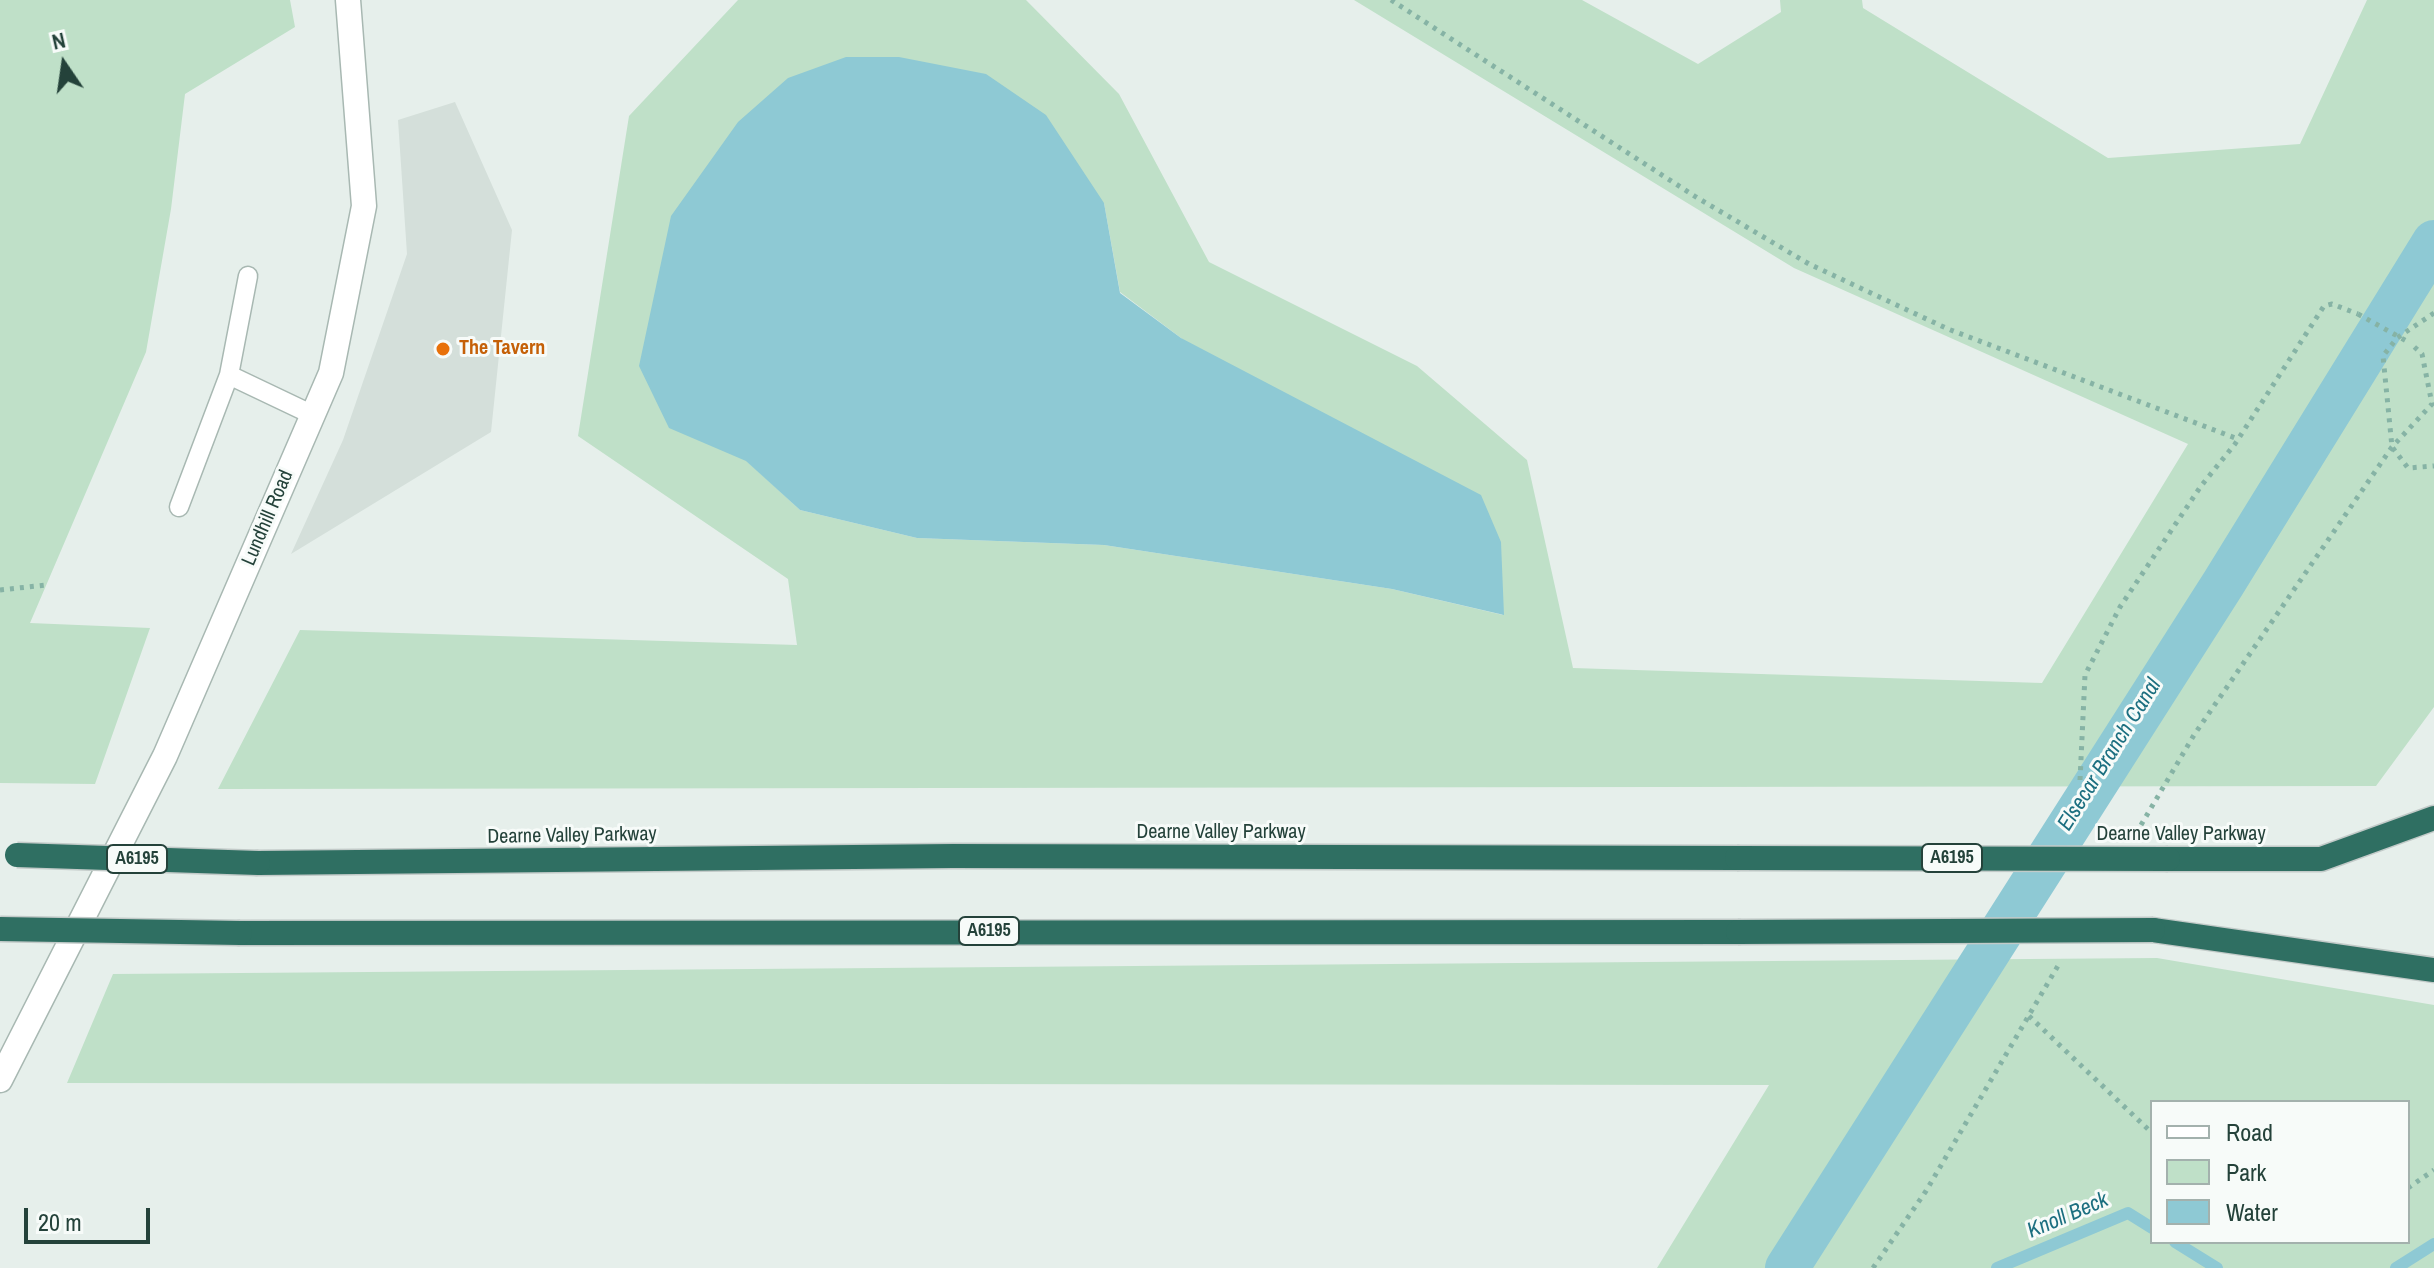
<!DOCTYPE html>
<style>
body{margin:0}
#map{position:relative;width:2434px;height:1268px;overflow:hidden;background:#e6efeb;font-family:"Archivo Narrow",sans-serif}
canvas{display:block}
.legend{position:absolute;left:2150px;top:1100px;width:260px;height:144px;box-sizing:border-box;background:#f7fbf9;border:2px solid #a3b1ad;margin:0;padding:10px 14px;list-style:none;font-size:24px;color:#24423a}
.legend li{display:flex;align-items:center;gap:16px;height:40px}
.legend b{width:40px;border:2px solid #a3b1ad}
.north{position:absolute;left:24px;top:24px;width:80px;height:80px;-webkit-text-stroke:6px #f7fbf9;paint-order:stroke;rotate:347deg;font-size:22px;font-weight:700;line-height:32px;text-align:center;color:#24423a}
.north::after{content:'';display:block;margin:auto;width:28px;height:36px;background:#24423a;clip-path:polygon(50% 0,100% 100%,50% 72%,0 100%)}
.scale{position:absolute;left:24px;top:1208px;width:126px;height:36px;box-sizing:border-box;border:4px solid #24423a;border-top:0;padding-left:10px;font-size:24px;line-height:28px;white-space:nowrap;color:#24423a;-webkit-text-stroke:6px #f7fbf9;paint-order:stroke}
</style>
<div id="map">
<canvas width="2434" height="1268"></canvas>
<ul class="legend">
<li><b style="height:10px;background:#fff"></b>Road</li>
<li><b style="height:22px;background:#bfe0c8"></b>Park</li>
<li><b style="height:22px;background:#8ec9d4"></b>Water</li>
</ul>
<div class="north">N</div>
<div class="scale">20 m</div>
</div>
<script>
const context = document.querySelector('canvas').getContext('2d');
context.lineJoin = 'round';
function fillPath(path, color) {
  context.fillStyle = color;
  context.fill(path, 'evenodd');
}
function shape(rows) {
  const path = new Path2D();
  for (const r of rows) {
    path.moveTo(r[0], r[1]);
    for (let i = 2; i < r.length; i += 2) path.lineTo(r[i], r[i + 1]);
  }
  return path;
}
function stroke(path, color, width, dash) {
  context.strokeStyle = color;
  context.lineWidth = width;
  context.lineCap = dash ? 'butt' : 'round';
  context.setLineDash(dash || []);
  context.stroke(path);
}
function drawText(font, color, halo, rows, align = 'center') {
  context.font = font + ' "Archivo Narrow",sans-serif';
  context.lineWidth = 6;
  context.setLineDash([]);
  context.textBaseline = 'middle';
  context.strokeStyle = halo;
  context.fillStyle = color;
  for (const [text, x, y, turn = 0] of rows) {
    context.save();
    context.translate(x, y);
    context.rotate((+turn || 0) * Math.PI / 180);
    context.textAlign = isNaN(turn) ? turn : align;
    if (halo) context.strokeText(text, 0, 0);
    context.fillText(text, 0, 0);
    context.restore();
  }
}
fillPath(shape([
 [455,102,512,230,491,432,291,554,343,440,407,254,398,120]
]), '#d4dfda');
fillPath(shape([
 [0,0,290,0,295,27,185,94,171,209,146,352,30,623,150,628,95,784,0,783],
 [738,0,1026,0,1119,94,1209,262,1417,366,1527,460,1573,668,2042,683,2188,444,1794,268,1354,0,1582,0,1698,64,1781,12,1780,0,1862,0,1863,8,2108,158,2300,144,2367,0,2434,0,2434,707,2376,786,218,789,300,630,797,645,788,579,578,436,629,116],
 [1104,203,1120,292,1181,338,1503,615,1392,589,1104,545,917,538,800,510,747,461],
 [2157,958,2434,1005,2434,1268,1657,1268,1769,1085,67,1083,113,974],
 [2152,1102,2408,1102,2408,1242,2152,1242]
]), '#bfe0c8');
fillPath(shape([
 [846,57,899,57,986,74,1046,115,1104,203,1120,293,1181,338,1481,495,1501,542,1504,615,1392,589,1104,545,917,538,800,510,746,461,669,428,639,366,671,216,738,122,788,78]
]), '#8ec9d4');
stroke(shape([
 [2175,1242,2217,1268],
 [1997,1268,2128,1213,2152,1228],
 [2396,1268,2434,1244]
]), '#8ec9d4', 12);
stroke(shape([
 [1787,1268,2223,584,2434,242]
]), '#8ec9d4', 44);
const lane = shape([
 [229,375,313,415],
 [179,507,229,375,248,276]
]);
const street = shape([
 [0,1080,165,756,331,373,364,206,348,0]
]);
const highway = shape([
 [2168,859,2321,859,2434,818],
 [258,863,953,856,1737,858],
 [2153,930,2434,970],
 [240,933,1738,932]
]);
stroke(lane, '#a8b8b2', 21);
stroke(street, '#a8b8b2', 27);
stroke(highway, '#c2cac8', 27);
stroke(shape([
 [1391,0,1696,197,1809,264,1948,329,2238,439],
 [2434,313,2397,338,2383,356,2392,447,2408,468,2434,466],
 [0,590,46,585],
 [2080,780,2085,675,2120,607,2201,486,2235,444,2324,306,2332,304,2358,314],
 [2141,825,2194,735,2392,447,2432,404,2422,354,2410,343],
 [2029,1016,2152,1133],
 [2408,1188,2434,1170],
 [1873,1268,1926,1191,2059,964]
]), '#86b3a5', 5, [4, 6]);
stroke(lane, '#fff', 18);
stroke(street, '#fff', 24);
stroke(highway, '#2f6f62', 24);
const highwayBridge = shape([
 [17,855,258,863],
 [1737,858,2168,859],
 [0,929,240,933],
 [1738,932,2153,930]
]);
stroke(highwayBridge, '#c2cac8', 27, []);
stroke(shape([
 [2358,314,2410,343]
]), '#86b3a5', 5, [4, 6]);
stroke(highwayBridge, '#2f6f62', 24);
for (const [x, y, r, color] of [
 [443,349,8,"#e8710a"]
]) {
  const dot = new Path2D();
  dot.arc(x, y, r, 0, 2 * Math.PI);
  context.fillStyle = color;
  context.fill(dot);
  stroke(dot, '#f7fbf9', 3);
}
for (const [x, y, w] of [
 [1952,858,60],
 [137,859,60],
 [989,931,60]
]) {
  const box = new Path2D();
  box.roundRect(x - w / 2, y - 14, w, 28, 6);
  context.fillStyle = '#f7fbf9';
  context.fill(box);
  stroke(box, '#24423a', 2);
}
drawText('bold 18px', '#24423a', null, [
 ["A6195",1952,858],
 ["A6195",137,859],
 ["A6195",989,931]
]);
drawText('bold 20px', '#c56008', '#f7fbf9', [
 ["The Tavern",459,349]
], 'left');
drawText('20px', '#24423a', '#f7fbf9', [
 ["Lundhill Road",268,518,-67],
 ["Dearne Valley Parkway",1221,833],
 ["Dearne Valley Parkway",2181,835],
 ["Dearne Valley Parkway",572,836,-1]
]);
drawText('italic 22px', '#1c6f80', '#f7fbf9', [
 ["Elsecar Branch Canal",2110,755,-58],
 ["Knoll Beck",2068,1216,-23]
]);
</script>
